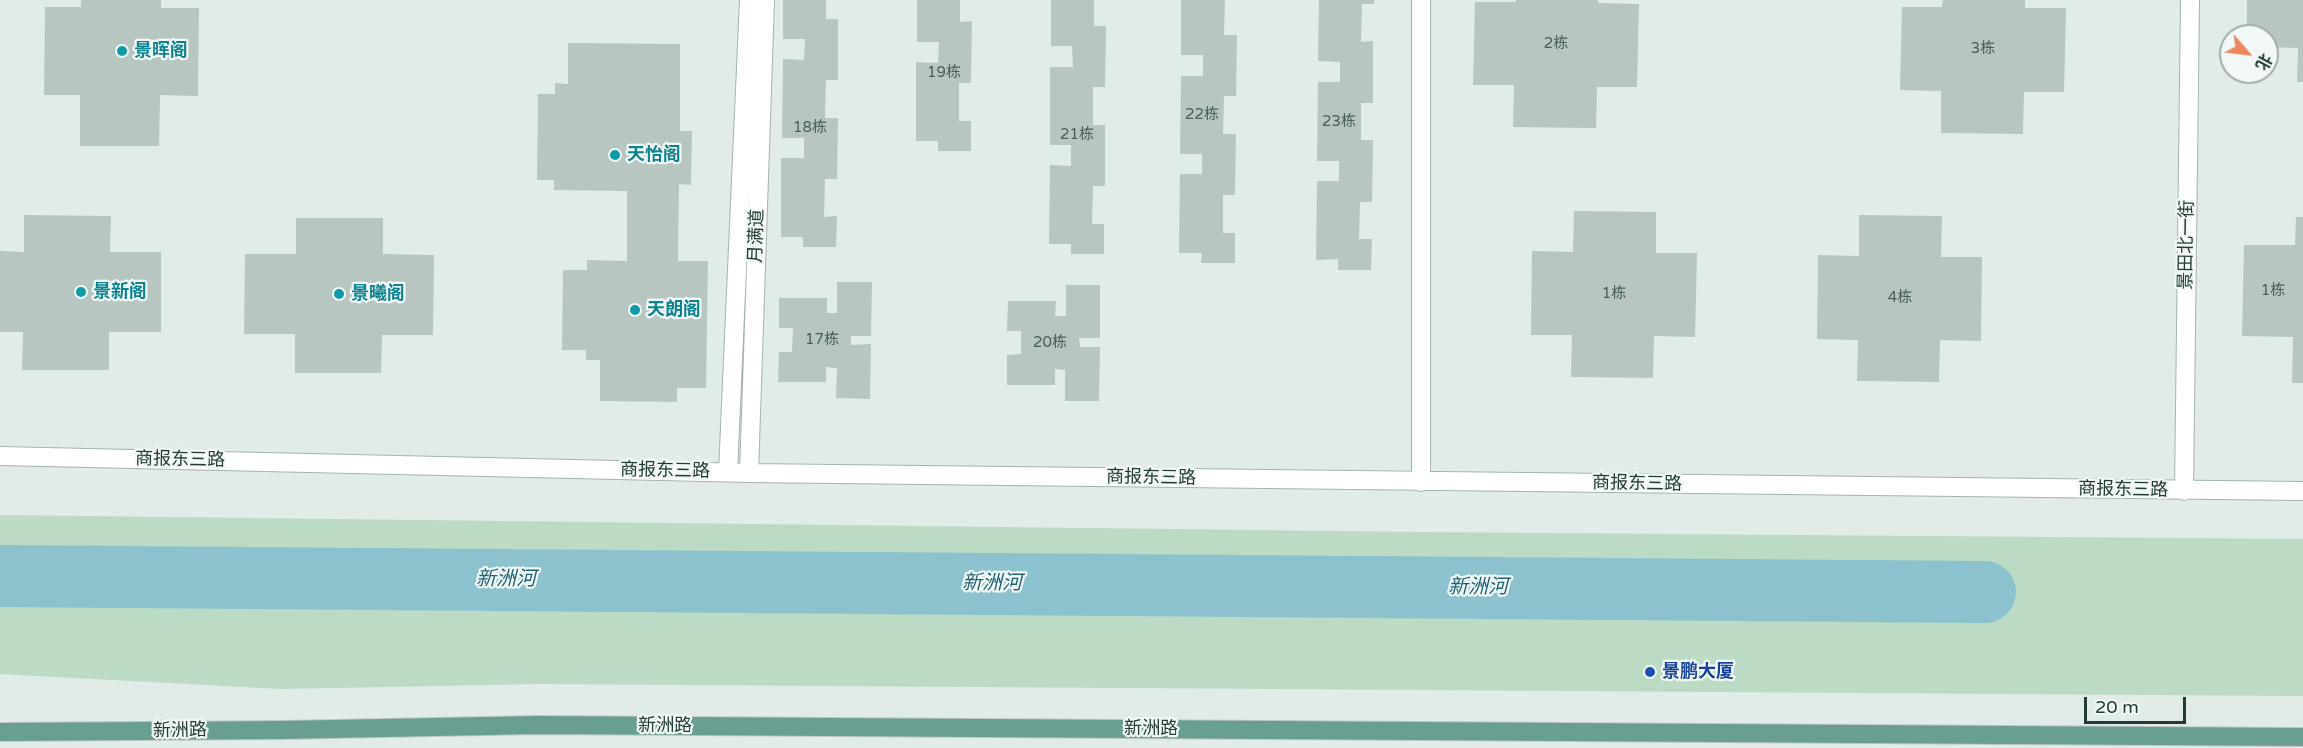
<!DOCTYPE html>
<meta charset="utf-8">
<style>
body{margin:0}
#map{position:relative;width:2303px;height:748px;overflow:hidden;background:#e1ebe7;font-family:"Varela Round","Noto Sans SC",sans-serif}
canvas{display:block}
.north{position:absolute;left:2219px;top:24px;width:60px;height:60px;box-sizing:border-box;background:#f2f8f5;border:2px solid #9faca8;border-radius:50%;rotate:118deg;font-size:16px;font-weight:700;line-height:24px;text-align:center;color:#223b35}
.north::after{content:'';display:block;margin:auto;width:21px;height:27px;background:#eb865f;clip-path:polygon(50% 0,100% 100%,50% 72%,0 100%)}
.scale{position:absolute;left:2084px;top:697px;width:102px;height:27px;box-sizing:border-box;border:3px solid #223b35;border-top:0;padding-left:8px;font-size:18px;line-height:21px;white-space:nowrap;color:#223b35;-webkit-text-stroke:4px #f2f8f5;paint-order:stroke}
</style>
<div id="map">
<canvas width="2303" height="748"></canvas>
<div class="north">北</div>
<div class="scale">20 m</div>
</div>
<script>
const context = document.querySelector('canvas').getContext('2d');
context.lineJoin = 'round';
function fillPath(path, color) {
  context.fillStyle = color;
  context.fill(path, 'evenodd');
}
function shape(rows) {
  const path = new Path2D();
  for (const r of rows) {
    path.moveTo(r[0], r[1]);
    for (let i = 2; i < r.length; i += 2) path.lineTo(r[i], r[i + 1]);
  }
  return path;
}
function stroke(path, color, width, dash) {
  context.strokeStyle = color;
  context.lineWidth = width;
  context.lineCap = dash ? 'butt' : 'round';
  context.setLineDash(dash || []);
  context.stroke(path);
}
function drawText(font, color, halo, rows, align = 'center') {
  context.font = font + ' "Varela Round","Noto Sans SC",sans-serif';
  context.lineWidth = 4.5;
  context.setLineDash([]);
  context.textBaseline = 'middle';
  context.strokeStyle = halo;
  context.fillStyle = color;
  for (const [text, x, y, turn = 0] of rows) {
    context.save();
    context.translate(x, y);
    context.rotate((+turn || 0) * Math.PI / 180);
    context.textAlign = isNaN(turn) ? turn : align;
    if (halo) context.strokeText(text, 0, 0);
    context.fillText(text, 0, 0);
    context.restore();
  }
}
fillPath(shape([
 [0,515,1420,532,2303,539,2303,696,538,684,281,689,0,674]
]), '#bbdbc5');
stroke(shape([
 [0,576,1985,592]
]), '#8bc2ce', 62);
fillPath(shape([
 [81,0,161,0,161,8,199,8,198,96,160,95,159,146,80,146,80,95,44,95,45,7,81,7],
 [783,0,826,0,826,19,838,19,838,80,826,80,825,118,838,118,837,179,825,179,824,217,837,216,836,247,803,247,803,237,781,237,781,158,804,158,804,138,782,138,783,59,804,60,805,39,783,39],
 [917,0,960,0,960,22,972,21,971,83,959,83,959,121,971,121,971,151,938,151,938,141,916,141,916,62,938,63,939,42,917,42],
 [1051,0,1094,0,1094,26,1106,26,1105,87,1093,87,1093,125,1105,125,1105,186,1093,186,1092,224,1104,224,1104,254,1071,254,1071,244,1049,244,1050,165,1071,166,1071,145,1050,145,1050,67,1073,67,1072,46,1051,46],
 [1181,0,1225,0,1224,35,1237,35,1236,96,1224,96,1223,134,1236,134,1235,195,1223,195,1223,233,1235,233,1235,263,1201,263,1202,253,1179,253,1180,174,1202,174,1202,154,1180,154,1181,76,1203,76,1203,55,1181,55],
 [1319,0,1374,0,1374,4,1362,4,1361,42,1373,41,1373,103,1361,103,1361,140,1373,140,1372,202,1360,202,1359,239,1372,239,1371,270,1338,270,1338,259,1316,260,1317,181,1339,181,1339,161,1317,161,1318,82,1340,82,1340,62,1318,61],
 [1516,0,1598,0,1598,3,1639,4,1637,87,1597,87,1596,128,1513,127,1514,85,1473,85,1475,2,1516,2],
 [1943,0,2025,0,2025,8,2066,8,2064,92,2024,92,2023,134,1941,133,1941,91,1900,90,1902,7,1942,7],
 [2247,0,2303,0,2303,82,2297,82,2298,48,2267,47,2267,36,2247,36],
 [568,43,680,44,680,131,692,131,691,185,679,184,678,261,708,261,706,388,677,388,677,402,600,401,600,360,586,360,586,350,562,350,563,270,587,270,587,260,627,261,627,191,554,190,554,180,537,180,538,94,555,94,555,83,568,84],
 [1574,211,1656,212,1656,253,1697,253,1695,337,1654,336,1653,378,1571,377,1572,335,1531,335,1532,251,1573,252],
 [24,215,111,216,110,252,161,252,161,332,109,332,109,370,22,370,23,332,0,332,0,251,24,252],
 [1859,215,1942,216,1941,257,1982,257,1981,341,1940,340,1939,382,1857,381,1858,340,1817,339,1818,255,1859,256],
 [2296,217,2303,217,2303,383,2292,383,2293,337,2242,336,2244,245,2295,245],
 [296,218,383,218,383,254,434,255,433,335,382,335,381,373,295,373,295,334,244,334,245,254,296,254],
 [837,282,872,282,871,336,851,336,851,345,871,344,870,399,836,398,837,368,826,367,826,382,778,382,779,352,792,352,793,328,779,328,779,298,827,298,827,313,837,313],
 [1066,285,1100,285,1100,338,1079,338,1080,347,1100,347,1099,401,1065,401,1065,370,1055,369,1055,385,1007,385,1007,355,1021,354,1021,331,1007,331,1008,301,1056,301,1055,316,1066,316]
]), '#b7c6c0');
const minor = shape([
 [1421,0,1421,482],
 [0,456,749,473,2303,491],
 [728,472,749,0],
 [749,473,765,0],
 [2184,491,2190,0]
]);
const primary = shape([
 [0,732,281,730,538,725,2303,737]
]);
stroke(minor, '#a4b3ae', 20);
stroke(primary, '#c1c8c6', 20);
stroke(minor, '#fff', 18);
stroke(primary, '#689f92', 18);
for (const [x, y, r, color] of [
 [122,51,6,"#0f9aa8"],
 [615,155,6,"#0f9aa8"],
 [81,292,6,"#0f9aa8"],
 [339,294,6,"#0f9aa8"],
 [635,310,6,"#0f9aa8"],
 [1650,672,6,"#1a4fb4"]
]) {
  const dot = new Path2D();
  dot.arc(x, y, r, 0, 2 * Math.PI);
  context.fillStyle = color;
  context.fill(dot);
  stroke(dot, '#f2f8f5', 2);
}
drawText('15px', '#475e58', null, [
 ["2栋",1556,44],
 ["3栋",1983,49],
 ["19栋",944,73],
 ["22栋",1202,115],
 ["23栋",1339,122],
 ["18栋",810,128],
 ["21栋",1077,135],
 ["1栋",2273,291],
 ["1栋",1614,294],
 ["4栋",1900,298],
 ["17栋",822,340],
 ["20栋",1050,343]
]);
drawText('bold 18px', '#0d838f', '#f2f8f5', [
 ["景晖阁",134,51],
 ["天怡阁",627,155],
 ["景新阁",93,292],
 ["景曦阁",351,294],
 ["天朗阁",647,310]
], 'left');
drawText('18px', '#223b35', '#f2f8f5', [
 ["月满道",757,236,-88],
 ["景田北一街",2187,245,-89],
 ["商报东三路",180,460,1],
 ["商报东三路",665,471,1],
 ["商报东三路",1151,478,1],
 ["商报东三路",1637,484,1],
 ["商报东三路",2123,490,1],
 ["新洲路",665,726],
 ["新洲路",1151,729],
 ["新洲路",180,731,-1]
]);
drawText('bold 18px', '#164399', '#f2f8f5', [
 ["景鹏大厦",1662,672]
], 'left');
drawText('italic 20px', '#1f6374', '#f2f8f5', [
 ["新洲河",506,580],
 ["新洲河",992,584],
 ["新洲河",1478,588]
]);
</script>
